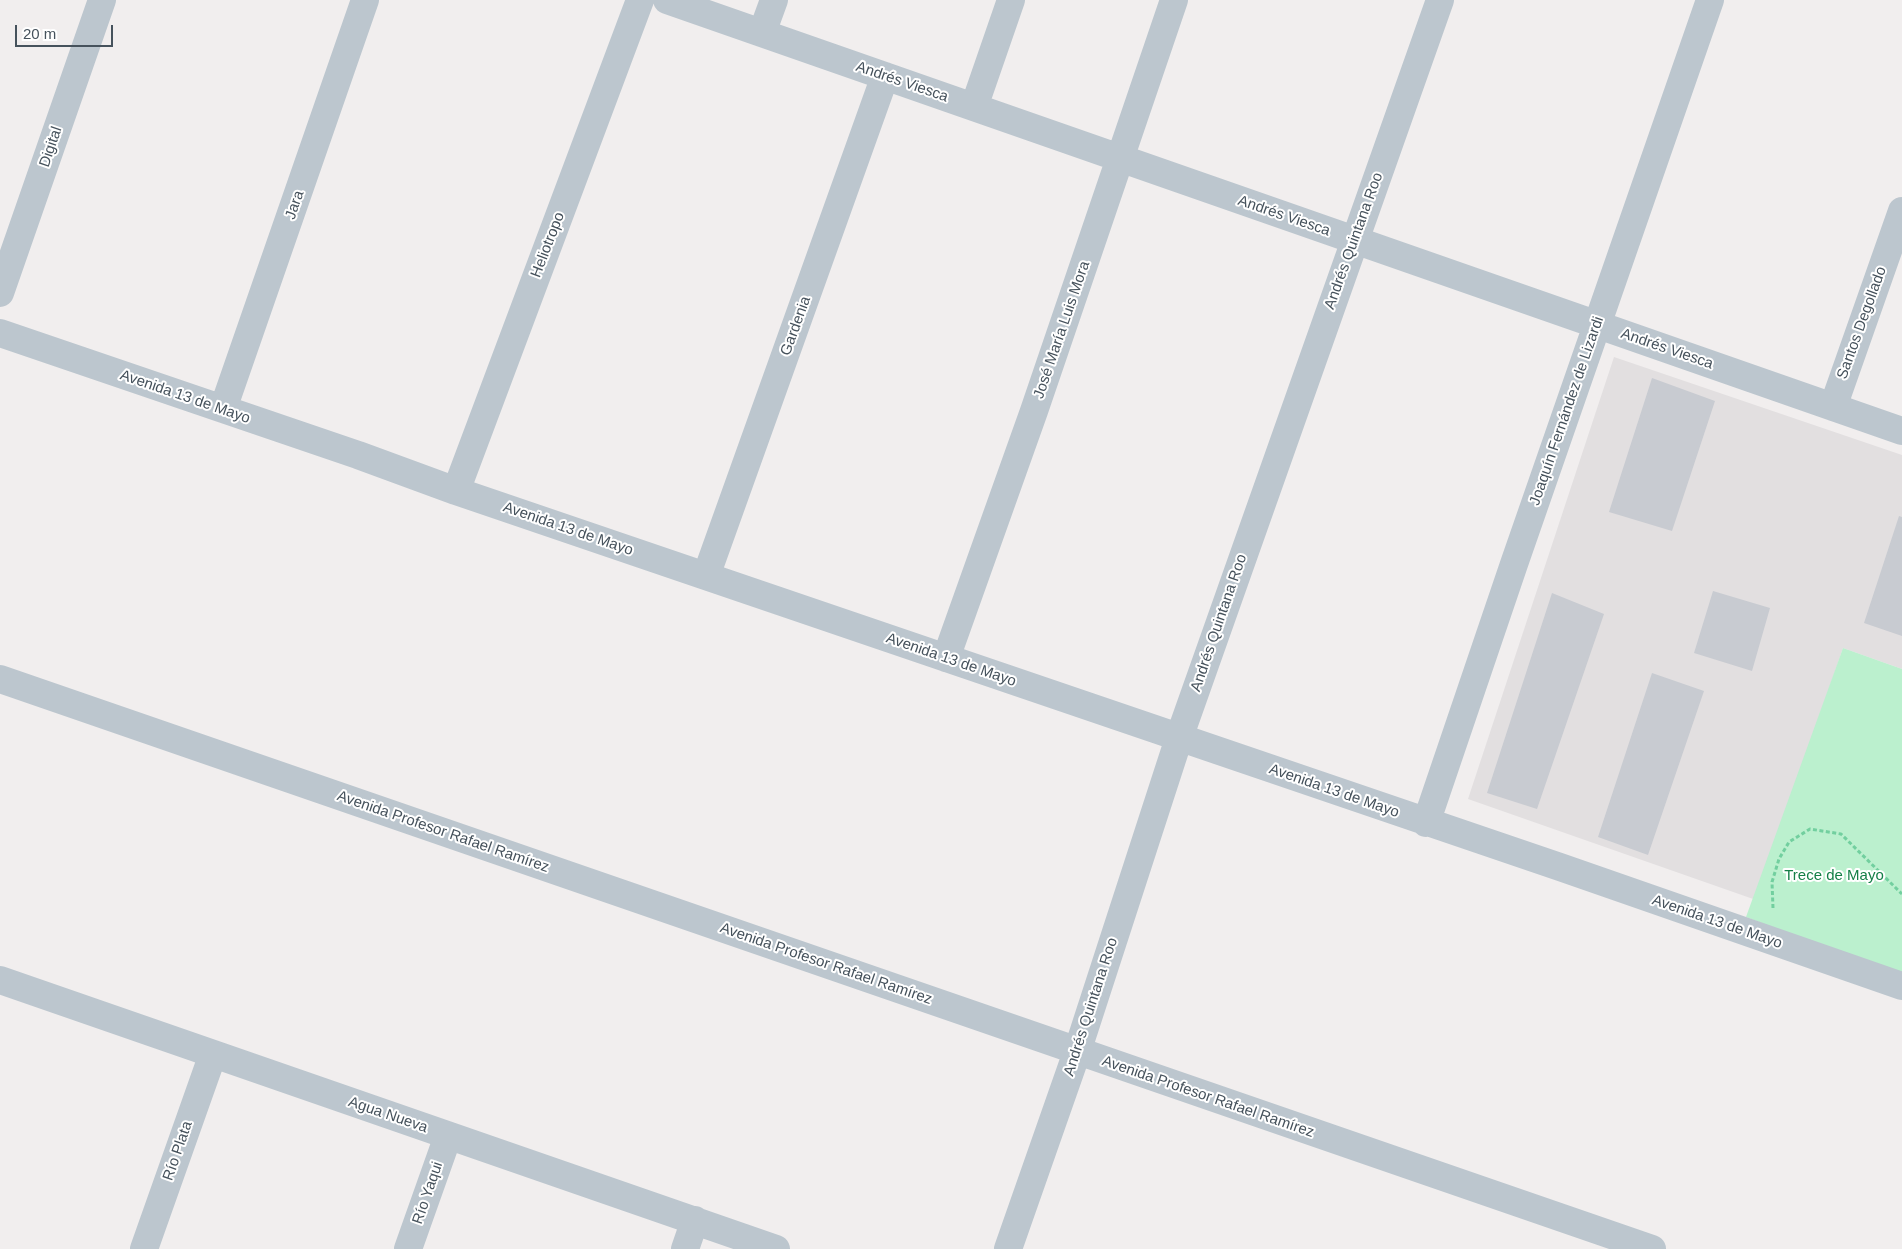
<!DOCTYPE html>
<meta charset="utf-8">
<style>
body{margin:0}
#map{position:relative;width:1902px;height:1249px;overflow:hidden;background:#f1eeee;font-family:Helvetica,sans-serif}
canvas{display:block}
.scale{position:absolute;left:15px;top:25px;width:98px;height:22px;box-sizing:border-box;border:2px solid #46525c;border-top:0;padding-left:6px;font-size:15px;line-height:18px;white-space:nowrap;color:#46525c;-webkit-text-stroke:4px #fff;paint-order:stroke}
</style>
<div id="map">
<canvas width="1902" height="1249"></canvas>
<div class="scale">20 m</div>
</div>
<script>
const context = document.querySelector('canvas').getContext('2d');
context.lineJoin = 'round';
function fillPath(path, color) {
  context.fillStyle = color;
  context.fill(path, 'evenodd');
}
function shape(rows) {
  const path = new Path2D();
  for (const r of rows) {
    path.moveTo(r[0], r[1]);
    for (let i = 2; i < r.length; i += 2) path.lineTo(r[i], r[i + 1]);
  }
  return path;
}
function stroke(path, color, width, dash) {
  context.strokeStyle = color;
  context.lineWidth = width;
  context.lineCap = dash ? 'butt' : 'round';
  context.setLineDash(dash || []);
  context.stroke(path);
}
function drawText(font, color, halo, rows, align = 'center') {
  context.font = font + ' Helvetica,sans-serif';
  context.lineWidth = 4;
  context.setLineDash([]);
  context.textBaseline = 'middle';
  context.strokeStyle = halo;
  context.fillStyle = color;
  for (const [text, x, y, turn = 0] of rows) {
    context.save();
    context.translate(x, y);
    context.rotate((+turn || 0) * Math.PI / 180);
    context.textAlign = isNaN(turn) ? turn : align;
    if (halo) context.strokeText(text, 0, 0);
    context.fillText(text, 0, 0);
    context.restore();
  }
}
fillPath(shape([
 [1614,357,1902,455,1902,669,1843,648,1756,900,1468,799]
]), '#e2dfe0');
fillPath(shape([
 [1843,648,1902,669,1902,977,1746,917]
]), '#bbf0ce');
fillPath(shape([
 [1652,378,1715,401,1672,531,1609,512],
 [1899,516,1902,517,1902,636,1864,623],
 [1713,591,1770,608,1752,671,1694,653],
 [1552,593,1604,614,1537,809,1487,793],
 [1652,673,1704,691,1648,855,1598,837]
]), '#c8cbd1');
stroke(shape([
 [1773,908,1772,882,1779,859,1789,842,1810,829,1841,834,1902,894]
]), '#72cf9f', 3, [4, 2.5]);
stroke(shape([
 [667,0,1902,431],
 [762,33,774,0],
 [974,107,1011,0],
 [0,293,102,0],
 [0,333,358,455,456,491,1560,867,1902,986],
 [1833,407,1902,211],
 [223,409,365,0],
 [456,491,640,0],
 [706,576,885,76],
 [946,658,1034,411,1174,0],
 [0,679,1652,1249],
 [1426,823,1514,564,1710,0],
 [0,980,776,1249],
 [144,1249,213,1054],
 [408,1249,448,1136],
 [685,1249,695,1220],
 [1008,1249,1077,1052,1179,738,1440,0]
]), '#bcc6ce', 28);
drawText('15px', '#46525c', '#fff', [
 ["Andrés Viesca",902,82,19],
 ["Digital",51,147,-71],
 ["Jara",295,205,-71],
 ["Andrés Viesca",1284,216,19],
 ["Andrés Quintana Roo",1354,241,-70],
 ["Heliotropo",548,245,-69],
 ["Santos Degollado",1862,323,-70],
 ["Gardenia",796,326,-70],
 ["José María Luis Mora",1062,330,-71],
 ["Andrés Viesca",1667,349,19],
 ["Avenida 13 de Mayo",185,397,19],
 ["Joaquín Fernández de Lizardi",1567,411,-71],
 ["Avenida 13 de Mayo",568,529,19],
 ["Andrés Quintana Roo",1219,623,-71],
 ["Avenida 13 de Mayo",951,660,19],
 ["Avenida 13 de Mayo",1334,791,19],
 ["Avenida Profesor Rafael Ramírez",443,832,19],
 ["Avenida 13 de Mayo",1717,922,19],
 ["Avenida Profesor Rafael Ramírez",826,964,19],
 ["Andrés Quintana Roo",1091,1007,-72],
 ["Avenida Profesor Rafael Ramírez",1208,1097,19],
 ["Agua Nueva",388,1115,19],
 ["Río Plata",178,1151,-71],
 ["Río Yaqui",428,1193,-71]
]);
drawText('15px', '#147f47', '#fff', [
 ["Trece de Mayo",1834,876]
]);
</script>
